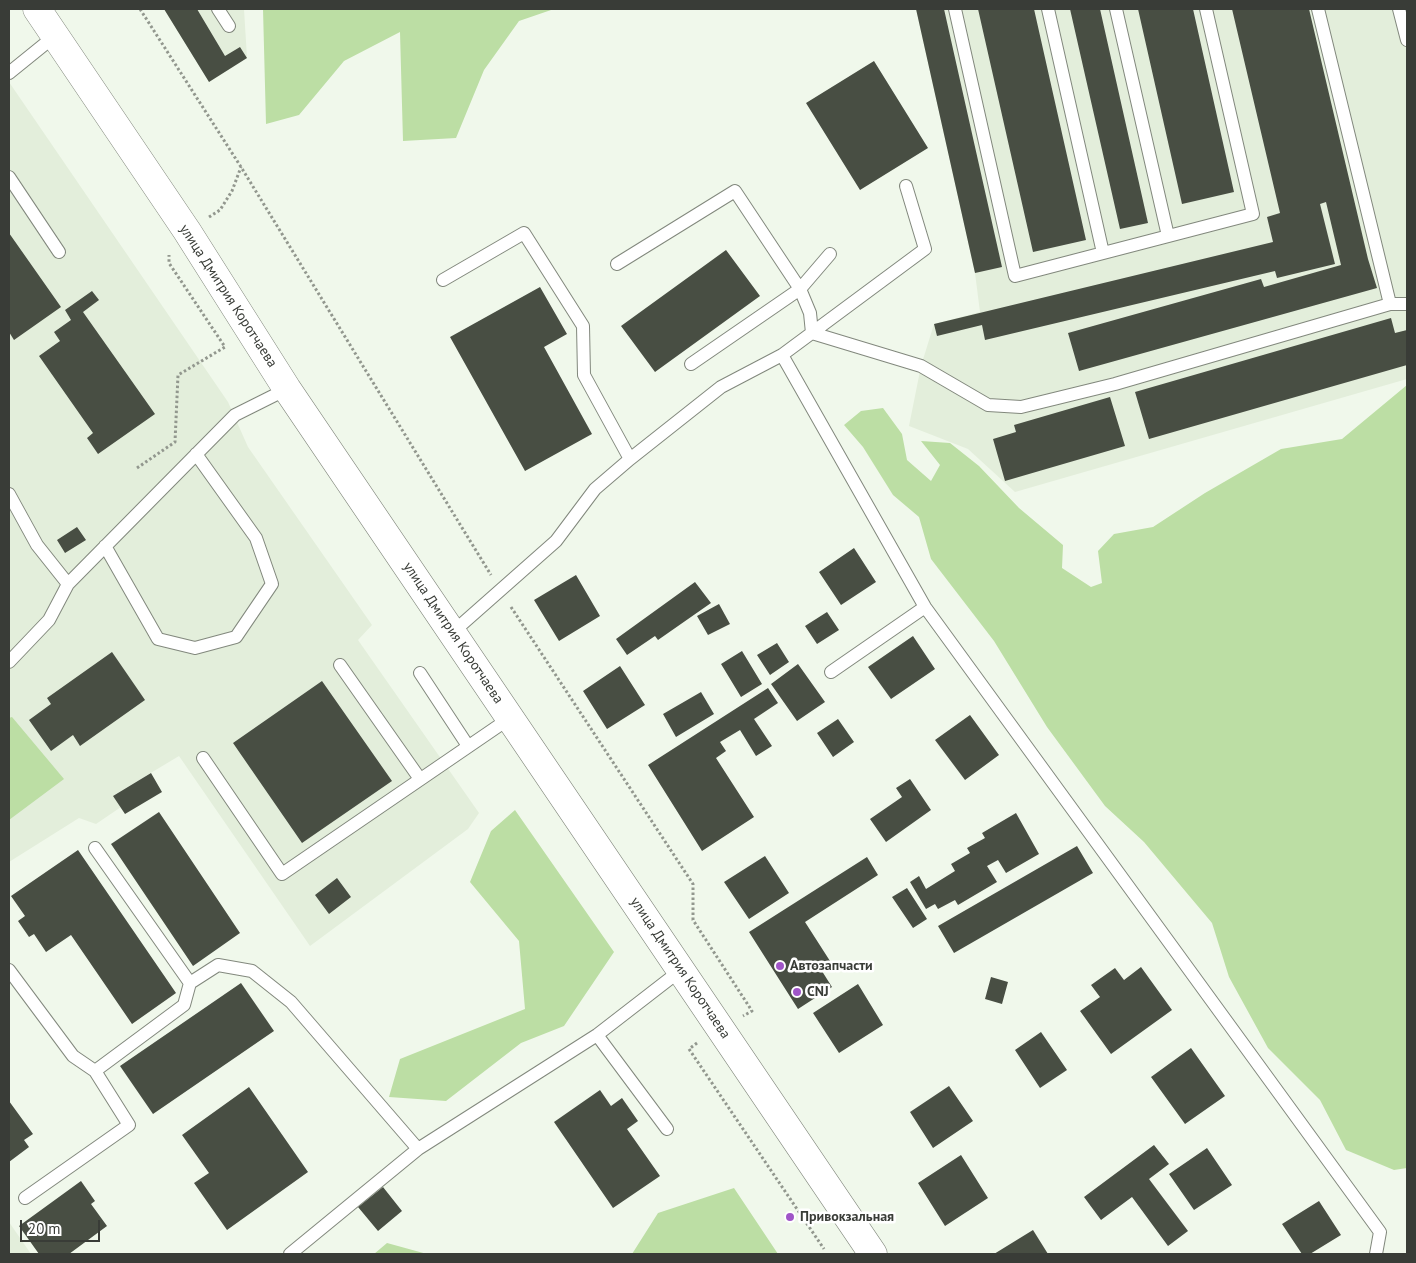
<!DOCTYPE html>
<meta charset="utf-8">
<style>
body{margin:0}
#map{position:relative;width:1416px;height:1263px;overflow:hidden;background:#f0f8eb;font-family:"PT Sans",sans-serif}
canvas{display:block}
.frame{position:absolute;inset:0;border:10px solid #393c37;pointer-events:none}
.scale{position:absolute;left:20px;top:1220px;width:80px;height:22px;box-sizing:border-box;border:2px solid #393c37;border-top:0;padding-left:6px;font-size:15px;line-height:18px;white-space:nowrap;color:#393c37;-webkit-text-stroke:4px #fff;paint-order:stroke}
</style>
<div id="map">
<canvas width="1416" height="1263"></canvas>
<div class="frame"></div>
<div class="scale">20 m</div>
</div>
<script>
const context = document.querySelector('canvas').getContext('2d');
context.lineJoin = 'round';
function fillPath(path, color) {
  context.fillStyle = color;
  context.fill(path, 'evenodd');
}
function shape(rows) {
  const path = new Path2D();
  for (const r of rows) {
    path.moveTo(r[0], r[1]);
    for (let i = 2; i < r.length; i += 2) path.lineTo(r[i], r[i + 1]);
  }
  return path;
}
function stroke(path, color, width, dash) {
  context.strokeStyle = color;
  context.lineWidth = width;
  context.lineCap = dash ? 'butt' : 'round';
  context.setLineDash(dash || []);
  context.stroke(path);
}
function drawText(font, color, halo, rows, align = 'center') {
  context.font = font + ' "PT Sans",sans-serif';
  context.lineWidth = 5;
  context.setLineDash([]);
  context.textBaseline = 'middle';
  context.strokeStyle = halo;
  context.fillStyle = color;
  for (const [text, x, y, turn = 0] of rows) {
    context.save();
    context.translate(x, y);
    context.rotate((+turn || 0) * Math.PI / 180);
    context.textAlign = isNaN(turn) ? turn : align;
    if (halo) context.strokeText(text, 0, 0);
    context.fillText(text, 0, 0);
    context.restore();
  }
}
fillPath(shape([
 [164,9,244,9,247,58,209,82],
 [916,9,1407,9,1407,379,1015,492,968,449,909,426,921,366,934,324,980,312,975,273],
 [9,82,228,402,248,447,372,625,358,640,479,813,468,829,310,946,179,756,114,795,121,807,96,824,79,818,9,862],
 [9,1222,31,1254,9,1254]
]), '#e3eedb');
fillPath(shape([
 [263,9,554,9,519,21,484,70,456,138,403,141,400,32,344,61,299,115,266,124],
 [1407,385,1407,1168,1394,1170,1346,1150,1320,1100,1268,1048,1229,977,1212,923,1144,842,1105,806,1047,727,994,641,931,559,919,517,893,495,863,447,844,425,861,411,883,408,902,434,907,460,931,481,940,465,921,441,950,443,979,466,1019,508,1063,545,1062,568,1091,587,1102,583,1098,551,1114,534,1153,527,1205,493,1281,449,1342,439],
 [12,717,64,779,9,820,9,718],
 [515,810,614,952,564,1026,521,1043,446,1101,389,1097,400,1059,525,1009,519,941,470,882,491,831],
 [734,1188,778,1254,632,1254,658,1213],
 [387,1243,427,1254,374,1254]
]), '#bcdea4');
fillPath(shape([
 [164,9,197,9,225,56,240,47,247,58,209,82],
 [916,9,944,9,1002,267,975,273],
 [978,9,1034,9,1086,240,1033,252],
 [1070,9,1100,9,1148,223,1120,229],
 [1138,9,1193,9,1234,192,1182,204],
 [1232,9,1309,9,1368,259,1377,288,1079,371,1068,333,1261,279,1264,287,1341,265,1326,202,1320,204,1335,264,1277,278,1275,271,985,340,982,325,937,336,934,324,1273,242,1267,217,1280,213],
 [874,61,928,148,860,190,806,103],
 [9,233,61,307,14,340,9,332],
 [726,250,760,296,655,372,621,326],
 [540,287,567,334,544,347,592,434,525,471,450,337],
 [92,291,99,300,83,312,155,414,98,454,87,438,93,433,39,356,60,341,54,332,71,320,65,310],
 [1391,318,1395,333,1407,330,1407,365,1149,439,1135,392],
 [1110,397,1125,446,1005,481,993,439,1016,432,1014,425],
 [77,527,86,540,65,553,57,540],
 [854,548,876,582,841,605,819,572],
 [576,575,600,616,559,641,534,600],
 [695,582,711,603,658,640,655,636,627,655,616,639],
 [719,604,730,624,708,635,697,616],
 [827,612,839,630,817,644,805,626],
 [913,636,935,669,891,699,868,667],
 [777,643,789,662,770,675,757,655],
 [742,651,762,684,741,697,721,664],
 [112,652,145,700,80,746,73,735,51,751,29,720,51,704,47,698],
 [798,664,825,702,797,721,771,684],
 [620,666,645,705,607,729,583,691],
 [322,681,392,781,302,843,233,743],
 [768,688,778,703,754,719,772,746,756,756,740,730,720,742,726,751,716,758,754,817,702,851,648,765],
 [701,692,714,714,676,737,663,714],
 [970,715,999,755,965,780,935,740],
 [838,719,854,742,833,757,817,733],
 [151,773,162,792,125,814,113,796],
 [910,779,931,810,886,842,870,819,902,797,896,788],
 [159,812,240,933,193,966,111,844],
 [1016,813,1039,854,1006,873,998,860,987,866,997,882,958,905,955,900,938,909,935,904,926,909,910,882,919,876,926,889,955,871,951,864,970,853,967,848,985,838,982,833],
 [1077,846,1093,873,954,953,938,926],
 [78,850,176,993,132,1024,71,935,46,952,34,934,29,937,18,921,25,916,11,896],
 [765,856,789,893,749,919,724,882],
 [867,857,878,875,805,922,830,961,820,968,832,987,798,1009,749,932],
 [337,878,351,897,329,914,315,895],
 [907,888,927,919,913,928,892,897],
 [1141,967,1172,1010,1111,1054,1080,1011,1100,997,1091,985,1115,968,1124,980],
 [991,977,1008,982,1002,1004,985,999],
 [241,983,274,1031,153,1114,120,1066],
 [858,984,883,1025,839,1053,813,1013],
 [1041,1032,1067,1070,1040,1088,1015,1050],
 [1191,1048,1225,1096,1185,1124,1151,1077],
 [949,1086,973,1121,933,1148,910,1112],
 [249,1087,308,1172,227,1230,194,1183,209,1173,182,1135],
 [600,1090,611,1106,622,1098,638,1121,627,1129,660,1176,613,1208,554,1122],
 [9,1101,33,1134,24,1140,29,1147,9,1162],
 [1154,1145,1169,1164,1149,1179,1188,1231,1168,1246,1132,1197,1101,1220,1084,1197],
 [1207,1148,1232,1185,1194,1210,1169,1174],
 [961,1155,988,1198,945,1226,918,1183],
 [81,1181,95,1201,91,1204,107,1226,69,1254,39,1254,19,1226],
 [383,1187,402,1211,378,1231,358,1207],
 [1319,1201,1341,1235,1310,1254,1302,1254,1282,1224],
 [1033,1230,1048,1254,994,1254]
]), '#484e43');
const lane = shape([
 [218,9,229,26],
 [955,9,1015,276,1253,214,1206,9],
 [1048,9,1103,253],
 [1116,9,1168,236],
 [1318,9,1390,304],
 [1399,9,1407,40],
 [9,73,56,35],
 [9,177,59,252],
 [617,264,735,191,800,289,810,313,812,333,921,366,988,405,1021,407,1115,384,1390,304,1407,304],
 [443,280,524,233,583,326,584,375,630,459],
 [782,355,925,607,1380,1232,1376,1254],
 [691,364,800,289,830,254],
 [9,494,37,545,68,584],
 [105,546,158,639,195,648,236,637,272,584,256,538,196,454],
 [453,632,556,541,595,489,630,459,721,387,782,355,925,249,906,186],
 [9,662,49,620,68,584,235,415,287,389],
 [340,665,420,779],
 [831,672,925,607],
 [420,673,468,746],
 [203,758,282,874,510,718],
 [95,848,190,983],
 [9,970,73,1056,95,1071,129,1125,25,1198],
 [597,1035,667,1129],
 [95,1071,184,1005,190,983,218,965,252,971,291,1002,418,1149],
 [290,1254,418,1149,597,1035,681,970]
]);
const secondary = shape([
 [37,9,187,231,287,389,873,1254]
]);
stroke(lane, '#82887d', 14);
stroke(secondary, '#82887d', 29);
stroke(shape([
 [140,9,241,167,491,575],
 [209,217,220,210,232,191,241,167],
 [137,468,175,442,178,375,225,347,169,263,169,255],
 [511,607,693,884,693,920,752,1011,743,1016],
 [697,1043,689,1049,824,1249]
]), '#92978e', 3, [2.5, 2.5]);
stroke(lane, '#fff', 12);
stroke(secondary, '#fff', 28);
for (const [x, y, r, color] of [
 [780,966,5,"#a055c8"],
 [797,992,5,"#a055c8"],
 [790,1217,5,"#a055c8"]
]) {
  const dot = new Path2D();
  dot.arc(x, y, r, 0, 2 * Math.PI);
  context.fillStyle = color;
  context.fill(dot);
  stroke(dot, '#fff', 2);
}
drawText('14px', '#393c37', '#fff', [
 ["улица Дмитрия Коротчаева",228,296,57],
 ["улица Дмитрия Коротчаева",453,633,56],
 ["улица Дмитрия Коротчаева",680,968,56]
]);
drawText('bold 14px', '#393c37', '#fff', [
 ["Автозапчасти",790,966],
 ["CNJ",807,992],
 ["Привокзальная",800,1217]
], 'left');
</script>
